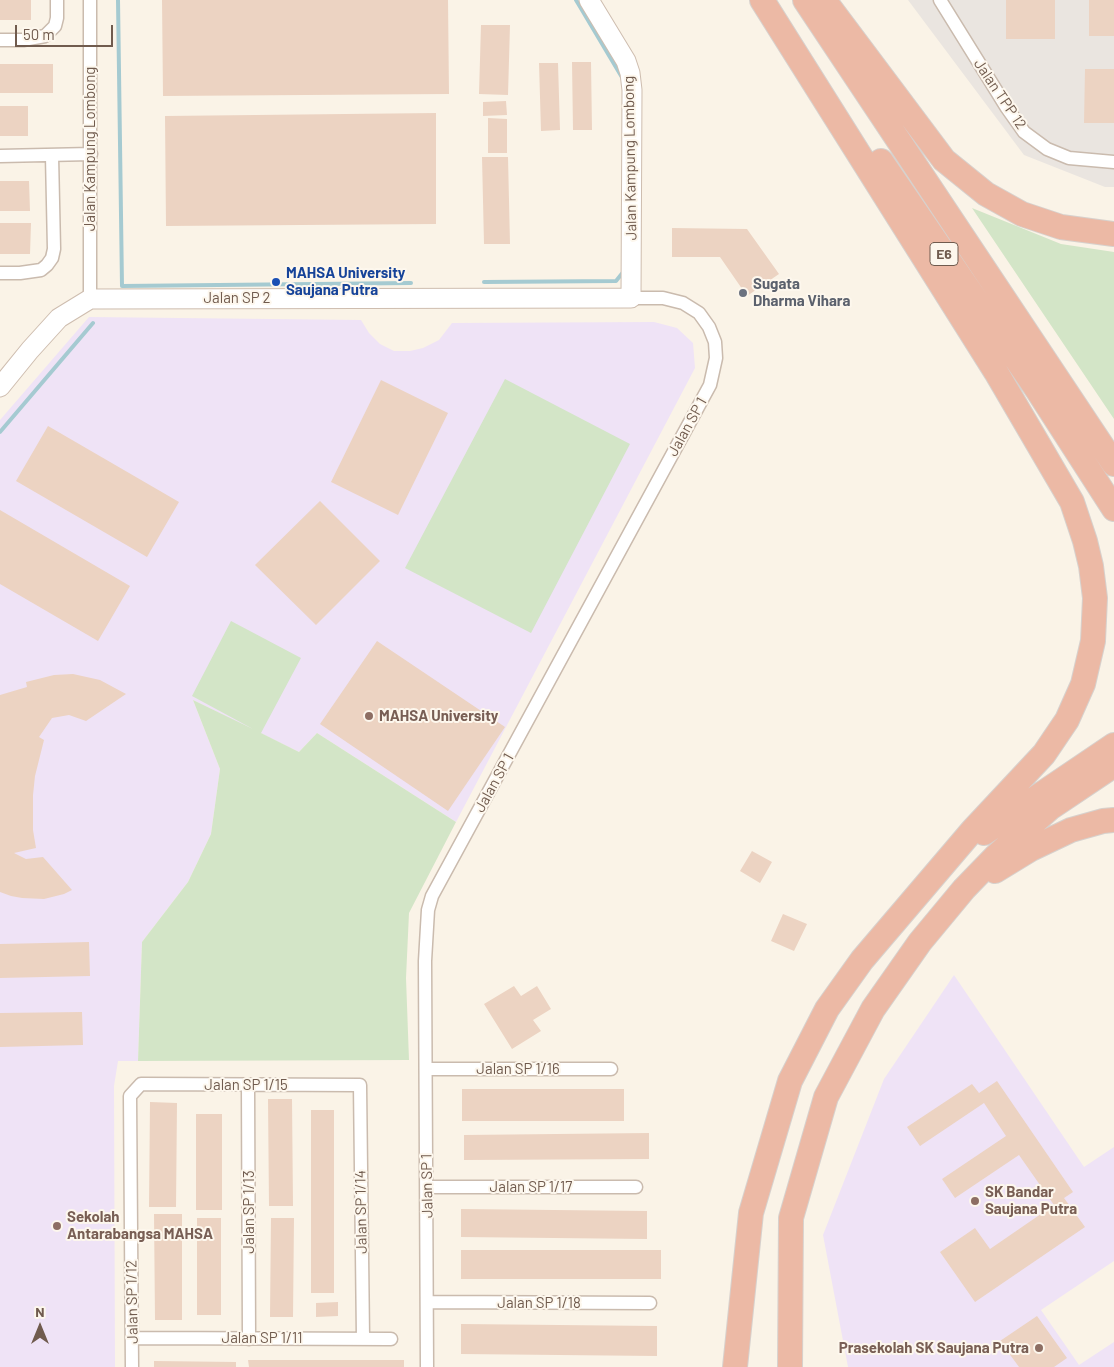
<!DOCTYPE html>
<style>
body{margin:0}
#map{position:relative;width:1114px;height:1367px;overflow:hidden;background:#faf3e7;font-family:Barlow,sans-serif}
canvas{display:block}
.north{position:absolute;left:15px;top:1302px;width:50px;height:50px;-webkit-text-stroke:4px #fdf7ed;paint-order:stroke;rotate:0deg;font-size:14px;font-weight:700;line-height:20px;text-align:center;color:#705b4e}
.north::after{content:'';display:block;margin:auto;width:18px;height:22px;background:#705b4e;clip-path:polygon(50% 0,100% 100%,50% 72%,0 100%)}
.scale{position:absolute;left:15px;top:25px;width:98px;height:22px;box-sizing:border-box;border:2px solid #705b4e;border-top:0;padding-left:6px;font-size:15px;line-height:18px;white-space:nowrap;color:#705b4e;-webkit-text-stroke:4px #fdf7ed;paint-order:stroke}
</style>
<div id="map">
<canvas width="1114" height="1367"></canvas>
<div class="north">N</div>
<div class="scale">50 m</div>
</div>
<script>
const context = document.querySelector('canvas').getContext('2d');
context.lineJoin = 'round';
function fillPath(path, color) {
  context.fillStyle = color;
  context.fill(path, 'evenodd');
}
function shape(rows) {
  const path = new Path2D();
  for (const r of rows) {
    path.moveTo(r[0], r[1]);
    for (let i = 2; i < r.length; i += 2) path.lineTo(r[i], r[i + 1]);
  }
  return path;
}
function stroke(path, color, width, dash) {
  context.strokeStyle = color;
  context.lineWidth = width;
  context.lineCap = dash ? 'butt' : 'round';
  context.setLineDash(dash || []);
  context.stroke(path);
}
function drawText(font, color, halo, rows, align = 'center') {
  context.font = font + ' Barlow,sans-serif';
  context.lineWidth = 4;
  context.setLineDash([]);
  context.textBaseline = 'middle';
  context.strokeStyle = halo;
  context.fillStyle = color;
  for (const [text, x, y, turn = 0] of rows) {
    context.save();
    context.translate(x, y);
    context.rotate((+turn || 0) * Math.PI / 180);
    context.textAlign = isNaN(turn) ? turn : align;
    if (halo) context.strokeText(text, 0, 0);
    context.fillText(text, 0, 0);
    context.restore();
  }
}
fillPath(shape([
 [908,0,1114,0,1114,187,1105,187,1024,155]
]), '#eae5e0');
fillPath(shape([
 [89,317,361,320,369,333,380,344,394,351,410,351,423,348,439,340,452,323,654,322,677,328,693,343,695,368,456,822,317,733,299,752,193,700,220,769,211,834,188,882,142,942,138,1061,118,1061,114,1086,115,1367,0,1367,0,420],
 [954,975,1084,1167,1114,1147,1114,1261,1041,1310,1079,1365,1114,1342,1114,1367,848,1367,823,1235,884,1079]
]), '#efe3f6');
fillPath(shape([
 [972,208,1061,244,1114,252,1114,419],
 [505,379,630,444,531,633,405,568],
 [231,621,301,658,261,733,299,752,317,733,456,822,409,913,406,978,409,1060,138,1061,142,942,188,882,211,834,220,769,193,700,253,729,192,696]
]), '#d3e5c7');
stroke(shape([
 [118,0,122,286,411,283],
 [576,0,623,79],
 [484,282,616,281,624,271],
 [0,432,93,323]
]), '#a5cad1', 4);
fillPath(shape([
 [0,0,31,0,31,20,0,20],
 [162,0,448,0,449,94,163,96],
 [1006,0,1055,0,1055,39,1006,39],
 [1089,0,1114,0,1114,36,1089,36],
 [481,25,510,25,508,95,479,94],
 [572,62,591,62,592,130,573,130],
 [539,63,558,63,560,130,541,131],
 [0,64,53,64,53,93,0,93],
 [1085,69,1114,69,1114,123,1084,123],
 [506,101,507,115,483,116,483,102],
 [0,106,28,106,28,136,0,136],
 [436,113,436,224,166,226,165,116],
 [488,118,507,119,507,153,488,153],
 [482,157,508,157,510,244,484,244],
 [0,181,29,181,30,211,0,211],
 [0,223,31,223,30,254,0,254],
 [672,228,747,229,779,274,747,296,720,257,672,257],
 [381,380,448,413,398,515,331,482],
 [48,426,179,502,147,557,16,481],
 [320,501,380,561,316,625,255,565],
 [0,510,130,586,98,641,0,584],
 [377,641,505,727,448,811,320,724],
 [73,674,100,680,126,694,86,721,69,715,52,718,39,737,44,740,35,776,33,795,33,830,36,848,14,853,26,859,43,857,72,890,64,894,44,899,22,898,11,896,0,892,0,695,27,687,26,682,54,675],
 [752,851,772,862,760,883,740,871],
 [783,914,807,924,794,951,771,941],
 [89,942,90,976,0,978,0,944],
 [514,986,521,996,537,986,551,1009,533,1020,541,1031,512,1049,484,1004],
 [82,1012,83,1045,0,1047,0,1013],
 [997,1081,1073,1192,1064,1198,1085,1227,975,1302,940,1252,975,1228,990,1249,1054,1205,1019,1155,955,1198,942,1179,1006,1136,984,1103,920,1146,907,1127,972,1084,979,1093],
 [462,1089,624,1089,624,1121,462,1121],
 [268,1099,292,1099,293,1206,269,1206],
 [150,1102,177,1103,176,1207,149,1207],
 [311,1110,334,1110,334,1293,311,1293],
 [196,1114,222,1114,222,1210,196,1210],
 [649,1133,649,1159,464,1160,464,1135],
 [461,1209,647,1211,647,1239,461,1237],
 [154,1214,182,1214,182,1320,155,1320],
 [197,1218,221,1218,221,1315,197,1315],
 [271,1218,294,1218,293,1317,270,1317],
 [461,1250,661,1250,661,1279,461,1279],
 [338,1302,338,1316,316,1317,316,1303],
 [1037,1316,1067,1358,1054,1367,1019,1367,1000,1341],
 [461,1324,657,1326,657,1356,461,1354],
 [248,1360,404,1360,404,1367,249,1367],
 [154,1361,236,1362,236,1367,154,1367]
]), '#ecd3c2');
const street = shape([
 [90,0,90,299],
 [940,0,1007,108,1024,132,1047,149,1069,158,1114,162],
 [0,40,23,40,45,36,55,26,57,18,57,0],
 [0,156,91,154],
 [0,273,20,273,41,270,47,265,52,258,54,249,52,156],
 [426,1069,611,1069],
 [248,1085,249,1339],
 [427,1187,636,1187],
 [427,1302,650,1303],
 [133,1338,391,1339],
 [132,1367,130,1096,141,1084,360,1085,363,1338],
 [427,1367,425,961,428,910,432,896,710,385,716,358,715,342,709,327,699,313,683,303,663,298,631,298]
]);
const secondary = shape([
 [0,387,30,350,59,318,90,299,631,298,632,90,630,73,626,61,589,0]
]);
const highway = shape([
 [805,0,1114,464],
 [824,0,944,160,986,194,1022,214,1061,227,1114,234],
 [881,161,1038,391,1114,509],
 [984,833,1114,745],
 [995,871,1031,849,1071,830,1103,821,1114,820],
 [735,1367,751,1213,790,1081,827,1009,862,960,972,831,1044,754,1067,720,1083,684,1093,641,1095,598,1091,566,1085,541,1072,502,996,372,762,0],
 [790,1367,791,1218,826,1097,873,1009,920,942,964,889,995,857,1050,808,1114,765]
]);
stroke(street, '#cabbae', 15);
stroke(secondary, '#cebdaf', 21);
stroke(highway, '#d7d1cd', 26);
stroke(street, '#fff', 12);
stroke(secondary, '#fff', 19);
stroke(highway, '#ecb9a5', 24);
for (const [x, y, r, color] of [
 [276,282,5,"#1a4fb4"],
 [743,293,5,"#6b7280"],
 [369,716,5,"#8d6e63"],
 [975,1201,5,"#8d6e63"],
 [57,1226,5,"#8d6e63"],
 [1039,1348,5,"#8d6e63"]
]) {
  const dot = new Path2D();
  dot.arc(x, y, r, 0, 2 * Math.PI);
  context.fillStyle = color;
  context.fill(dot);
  stroke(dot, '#fdf7ed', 2);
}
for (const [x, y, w] of [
 [944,254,28]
]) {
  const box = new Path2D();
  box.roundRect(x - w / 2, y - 11.5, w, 23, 4);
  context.fillStyle = '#fdf7ed';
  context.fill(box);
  stroke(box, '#705b4e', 1);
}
drawText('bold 14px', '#705b4e', null, [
 ["E6",944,254]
]);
drawText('15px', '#705b4e', '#fdf7ed', [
 ["Jalan TPP 12",1000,94,56],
 ["Jalan Kampung Lombong",90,149,-90],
 ["Jalan Kampung Lombong",630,158,-91],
 ["Jalan SP 2",237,298],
 ["Jalan SP 1",687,427,-61],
 ["Jalan SP 1",494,783,-61],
 ["Jalan SP 1/16",518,1069],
 ["Jalan SP 1/15",246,1085],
 ["Jalan SP 1",427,1186,-91],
 ["Jalan SP 1/17",531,1187],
 ["Jalan SP 1/13",249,1212,-90],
 ["Jalan SP 1/14",361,1212,-91],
 ["Jalan SP 1/12",132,1302,-91],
 ["Jalan SP 1/18",539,1303],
 ["Jalan SP 1/11",262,1338]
]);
drawText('bold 15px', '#164399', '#fdf7ed', [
 ["MAHSA University",286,273],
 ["Saujana Putra",286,290]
], 'left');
drawText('bold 15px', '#5b616d', '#fdf7ed', [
 ["Sugata",753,284],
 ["Dharma Vihara",753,301]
], 'left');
drawText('bold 15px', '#785e54', '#fdf7ed', [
 ["MAHSA University",379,716],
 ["SK Bandar",985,1192],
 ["Saujana Putra",985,1209],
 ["Sekolah",67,1217],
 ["Antarabangsa MAHSA",67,1234],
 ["Prasekolah SK Saujana Putra",1029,1348,"right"]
], 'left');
</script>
